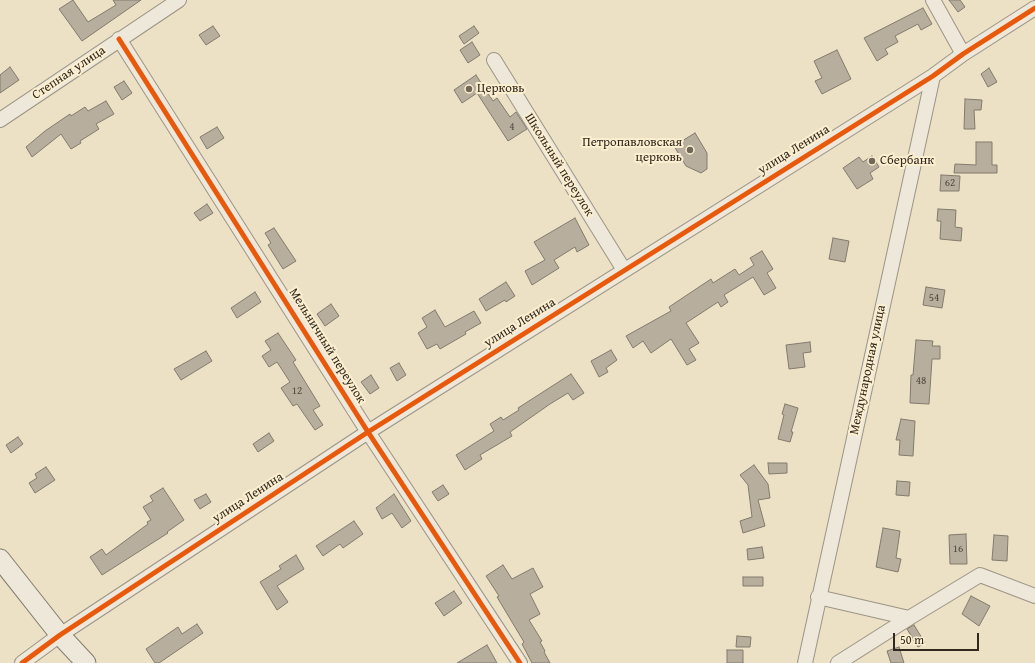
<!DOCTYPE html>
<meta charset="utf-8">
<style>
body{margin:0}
#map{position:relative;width:1035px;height:663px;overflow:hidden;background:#ece0c5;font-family:"Gentium Book Plus",serif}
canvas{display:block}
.scale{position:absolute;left:893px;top:633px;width:86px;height:18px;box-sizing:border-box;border:2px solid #31281f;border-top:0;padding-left:5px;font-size:12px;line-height:14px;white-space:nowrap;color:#31281f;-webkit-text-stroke:3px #fcefd0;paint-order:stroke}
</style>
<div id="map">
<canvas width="1035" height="663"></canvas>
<div class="scale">50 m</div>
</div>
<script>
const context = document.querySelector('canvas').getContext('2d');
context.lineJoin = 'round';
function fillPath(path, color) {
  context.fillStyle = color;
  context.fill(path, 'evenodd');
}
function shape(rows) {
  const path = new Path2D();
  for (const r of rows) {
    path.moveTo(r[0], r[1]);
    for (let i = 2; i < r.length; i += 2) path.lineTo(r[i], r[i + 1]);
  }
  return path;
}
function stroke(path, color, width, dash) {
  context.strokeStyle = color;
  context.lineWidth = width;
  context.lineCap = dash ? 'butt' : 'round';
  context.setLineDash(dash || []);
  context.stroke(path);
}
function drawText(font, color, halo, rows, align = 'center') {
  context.font = font + ' "Gentium Book Plus",serif';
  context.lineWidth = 4;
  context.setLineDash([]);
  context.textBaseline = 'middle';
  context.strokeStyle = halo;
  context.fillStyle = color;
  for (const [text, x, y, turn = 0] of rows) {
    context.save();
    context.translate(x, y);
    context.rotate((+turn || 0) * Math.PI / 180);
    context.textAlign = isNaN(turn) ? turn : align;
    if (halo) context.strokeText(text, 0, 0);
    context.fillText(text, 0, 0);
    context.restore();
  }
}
const building = shape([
 [73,0,88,22,116,5,113,0,141,0,82,41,59,9,73,0],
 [949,0,960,0,965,7,958,12,949,0],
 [923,8,932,24,921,30,918,24,895,36,898,42,885,49,888,54,877,61,864,38,923,8],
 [213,26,220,36,206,45,199,35,213,26],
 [474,26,479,33,464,44,459,36,474,26],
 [472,42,480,55,468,63,460,50,472,42],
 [837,50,851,79,822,94,815,81,822,78,814,61,837,50],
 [10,67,19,80,0,93,0,75,10,67],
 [989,68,997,82,988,87,981,74,989,68],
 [476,75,493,101,497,98,510,117,516,112,527,129,508,141,477,93,462,103,454,90,476,75],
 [124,81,132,93,122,100,114,87,124,81],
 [965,99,982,100,981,110,974,110,975,129,964,129,965,99],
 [106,101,114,114,96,124,99,129,80,141,81,143,71,149,61,134,32,157,26,147,45,131,70,114,71,116,85,107,88,111,106,101],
 [217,127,224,138,207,149,200,137,217,127],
 [695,133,707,153,707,169,701,173,686,166,674,146,695,133],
 [976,142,992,142,992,165,997,165,997,173,954,173,955,164,976,165,976,142],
 [872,156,879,167,870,173,873,179,857,189,843,168,859,157,863,162,872,156],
 [941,175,960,176,959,191,940,191,941,175],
 [207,204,213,213,200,221,194,213,207,204],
 [938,209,956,210,955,227,962,228,961,241,940,239,941,221,937,221,938,209],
 [575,218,589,245,577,252,575,247,554,260,559,268,532,285,525,271,545,260,534,242,575,218],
 [274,228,296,261,283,269,268,245,271,243,265,233,274,228],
 [833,238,849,241,845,262,829,259,833,238],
 [762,251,773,269,767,273,776,288,764,295,753,277,724,295,728,302,721,307,718,302,686,323,699,343,689,349,696,360,687,365,671,339,651,353,643,341,633,348,626,336,671,311,669,307,711,279,713,283,735,269,739,275,754,265,750,258,762,251],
 [506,282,515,296,506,302,505,300,486,311,479,299,506,282],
 [926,287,945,290,942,308,923,305,926,287],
 [255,292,261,302,237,318,231,308,255,292],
 [331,304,339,316,325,326,317,314,331,304],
 [435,310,445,327,474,311,481,323,465,332,466,334,440,349,437,344,427,349,418,333,427,327,422,318,435,310],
 [278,333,296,360,293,362,320,406,313,410,323,425,315,430,297,404,293,406,281,388,290,382,277,362,269,367,262,356,271,350,265,341,278,333],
 [916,340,933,341,932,346,940,346,940,359,932,359,929,404,910,403,911,375,913,375,916,340],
 [810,342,811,352,803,353,805,367,789,369,786,345,810,342],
 [611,350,617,360,606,368,608,372,599,377,591,361,611,350],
 [206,351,212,361,181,380,174,369,206,351],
 [399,363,406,375,397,381,390,368,399,363],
 [571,374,584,393,573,400,568,393,550,404,510,432,512,436,480,455,482,459,465,470,456,455,494,431,490,424,501,417,503,420,519,410,518,408,571,374],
 [371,375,379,388,370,394,361,382,371,375],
 [785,404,798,408,791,432,793,432,790,442,778,439,784,415,782,414,785,404],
 [901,419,915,421,913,456,899,455,900,440,896,440,901,419],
 [269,433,274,441,258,452,253,444,269,433],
 [18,437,23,444,11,453,6,445,18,437],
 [768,463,787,463,787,473,769,474,768,463],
 [754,465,768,484,770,498,758,500,765,526,743,533,740,521,752,517,748,485,740,475,754,465],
 [46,467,55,480,35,493,29,483,37,478,35,474,46,467],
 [897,481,910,482,909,496,896,495,897,481],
 [443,485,449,494,438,501,432,492,443,485],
 [163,488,184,520,167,532,168,533,102,575,90,557,102,549,106,555,148,524,147,522,151,520,143,507,153,501,150,496,163,488],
 [206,494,211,502,200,509,194,500,206,494],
 [394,494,411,521,402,528,392,513,382,519,376,508,394,494],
 [354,521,363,534,343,548,340,544,323,556,316,546,354,521],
 [883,528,900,531,896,558,901,559,898,572,876,567,883,528],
 [966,534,967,564,950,564,949,535,966,534],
 [994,535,1008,536,1007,561,992,560,994,535],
 [762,547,764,558,748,560,747,549,762,547],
 [296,555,304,569,277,586,288,602,277,610,260,582,281,569,279,566,296,555],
 [503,565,512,579,533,568,543,587,530,594,540,614,529,620,542,641,540,642,545,651,544,652,550,663,532,663,522,644,524,642,497,597,499,596,486,576,503,565],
 [743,577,763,577,763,586,743,586,743,577],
 [454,591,462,603,444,616,435,603,454,591],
 [971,596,990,606,979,626,962,614,971,596],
 [197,624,203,633,159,663,155,663,146,649,178,627,182,634,197,624],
 [914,625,925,643,918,647,907,629,914,625],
 [737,636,751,637,750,647,736,647,737,636],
 [487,645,497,663,457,663,487,645],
 [899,647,904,663,891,663,887,651,899,647],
 [727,650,743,650,743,663,727,663,727,650]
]);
fillPath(building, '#b7ae9d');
stroke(building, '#827b6d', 1);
const minor = shape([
 [933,0,963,54],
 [119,39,368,432,520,663],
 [494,60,624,270],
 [0,120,179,0],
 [818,597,909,618,980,575,1035,596],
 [22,663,60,635,368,432,933,76,963,54,1035,8],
 [805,663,933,76],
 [838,663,909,618]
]);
const secondary = shape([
 [0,559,60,635,86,663]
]);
stroke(minor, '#9c9484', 16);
stroke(secondary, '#827b6d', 21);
stroke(minor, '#eee8da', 14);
stroke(secondary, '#eee8da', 19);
stroke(shape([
 [119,39,368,432,520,663],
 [22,663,60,635,368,432,933,76,963,54,1035,8]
]), '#e8590c', 5);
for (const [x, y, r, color] of [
 [469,89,4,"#726859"],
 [690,150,4,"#726859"],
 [872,161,4,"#726859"]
]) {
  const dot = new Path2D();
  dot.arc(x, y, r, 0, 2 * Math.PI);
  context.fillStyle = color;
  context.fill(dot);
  stroke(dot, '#fcefd0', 1.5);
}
drawText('11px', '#524a3e', null, [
 ["4",512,127],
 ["62",950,183],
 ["54",934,298],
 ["48",921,381],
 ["12",297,391],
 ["16",958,549]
]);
drawText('13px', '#31281f', '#fcefd0', [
 ["Степная улица",69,73,-34],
 ["улица Ленина",794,150,-32],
 ["Школьный переулок",559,165,58],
 ["улица Ленина",520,323,-32],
 ["Мельничный переулок",327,346,58],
 ["Международная улица",868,370,-78],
 ["улица Ленина",248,498,-33]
]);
drawText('13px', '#31281f', '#fcefd0', [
 ["Церковь",477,89],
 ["Петропавловская",682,143,"right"],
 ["церковь",682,158,"right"],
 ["Сбербанк",880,161]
], 'left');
</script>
